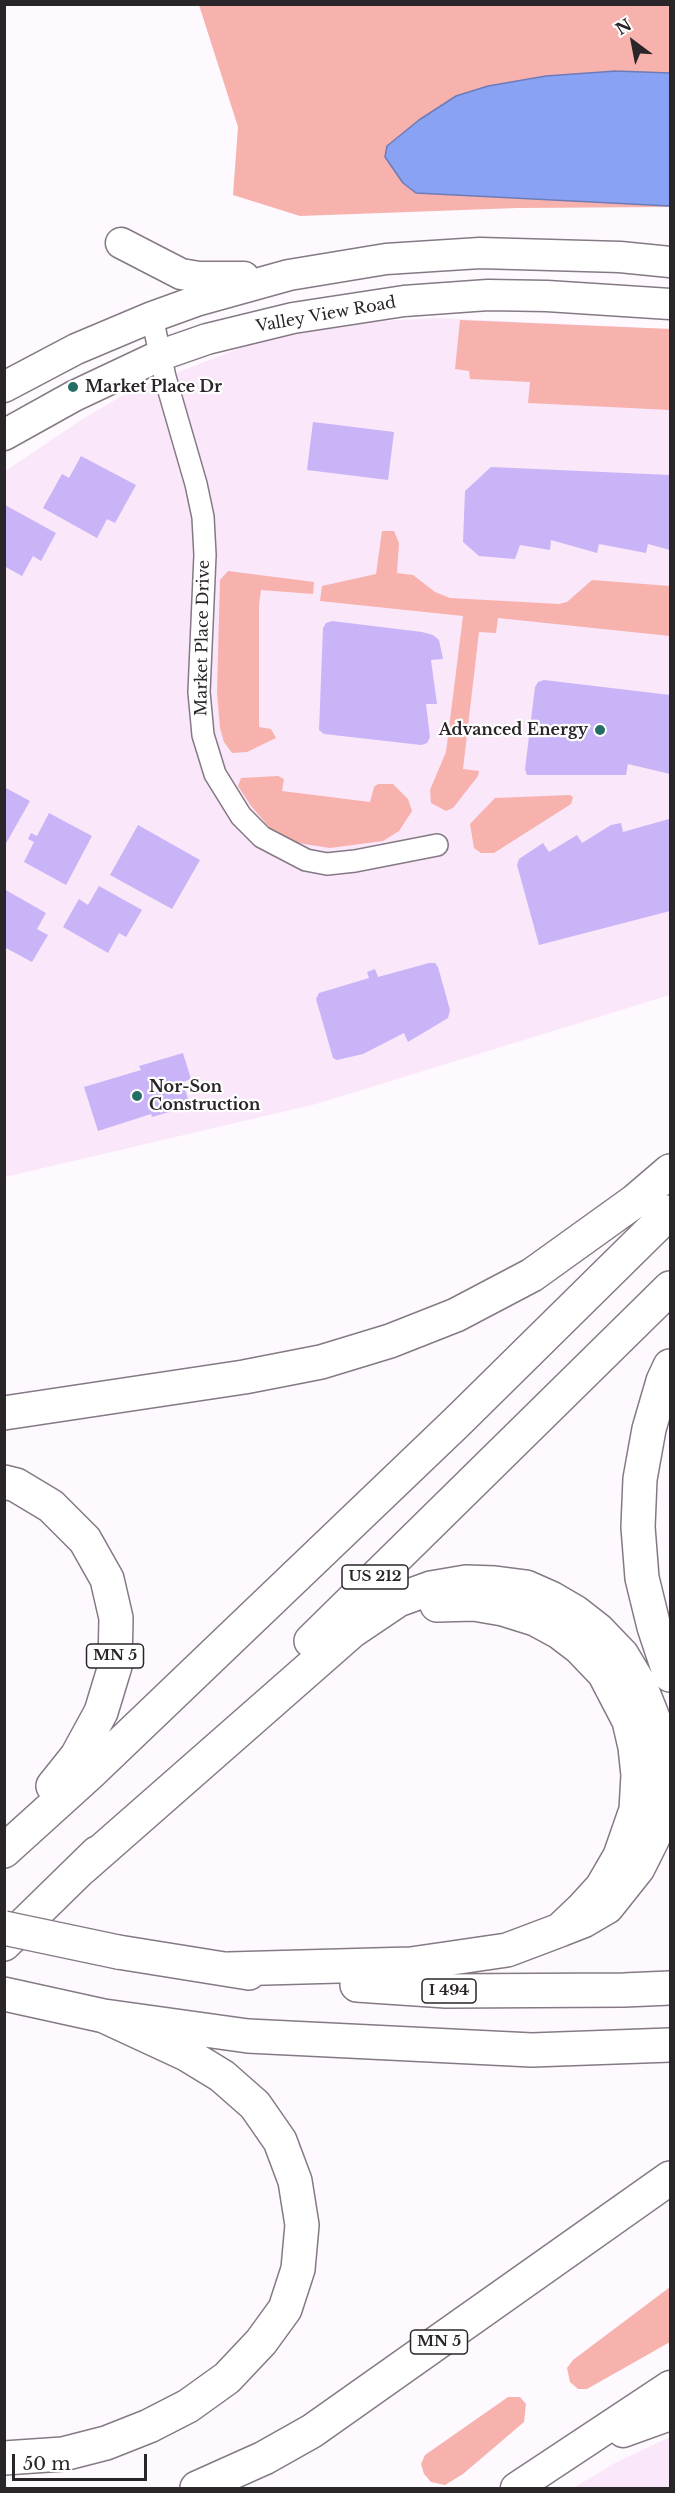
<!DOCTYPE html>
<style>
body{margin:0}
#map{position:relative;width:675px;height:2493px;overflow:hidden;background:#fef9fe;font-family:"Libre Baskerville",serif}
canvas{display:block}
.frame{position:absolute;inset:0;border:6px solid #2a2529;pointer-events:none}
.north{position:absolute;left:603px;top:12px;width:60px;height:60px;-webkit-text-stroke:4px #fff;paint-order:stroke;rotate:328deg;font-size:16px;font-weight:700;line-height:24px;text-align:center;color:#2a2529}
.north::after{content:'';display:block;margin:auto;width:21px;height:27px;background:#2a2529;clip-path:polygon(50% 0,100% 100%,50% 72%,0 100%)}
.scale{position:absolute;left:12px;top:2454px;width:135px;height:27px;box-sizing:border-box;border:3px solid #2a2529;border-top:0;padding-left:8px;font-size:18px;line-height:21px;white-space:nowrap;color:#2a2529;-webkit-text-stroke:4px #fff;paint-order:stroke}
</style>
<div id="map">
<canvas width="675" height="2493"></canvas>
<div class="frame"></div>
<div class="north">N</div>
<div class="scale">50 m</div>
</div>
<script>
const context = document.querySelector('canvas').getContext('2d');
context.lineJoin = 'round';
function fillPath(path, color) {
  context.fillStyle = color;
  context.fill(path, 'evenodd');
}
function shape(rows) {
  const path = new Path2D();
  for (const r of rows) {
    path.moveTo(r[0], r[1]);
    for (let i = 2; i < r.length; i += 2) path.lineTo(r[i], r[i + 1]);
  }
  return path;
}
function stroke(path, color, width, dash) {
  context.strokeStyle = color;
  context.lineWidth = width;
  context.lineCap = dash ? 'butt' : 'round';
  context.setLineDash(dash || []);
  context.stroke(path);
}
function drawText(font, color, halo, rows, align = 'center') {
  context.font = font + ' "Libre Baskerville",serif';
  context.lineWidth = 4.5;
  context.setLineDash([]);
  context.textBaseline = 'middle';
  context.strokeStyle = halo;
  context.fillStyle = color;
  for (const [text, x, y, turn = 0] of rows) {
    context.save();
    context.translate(x, y);
    context.rotate((+turn || 0) * Math.PI / 180);
    context.textAlign = isNaN(turn) ? turn : align;
    if (halo) context.strokeText(text, 0, 0);
    context.fillText(text, 0, 0);
    context.restore();
  }
}
fillPath(shape([
 [437,318,670,329,670,995,316,1104,5,1177,4,472,81,420,132,390,243,347,306,325],
 [670,2437,670,2488,573,2488,617,2462]
]), '#fae7f9');
fillPath(shape([
 [199,5,670,5,670,207,517,208,300,216,233,195,238,127],
 [460,320,670,329,670,410,528,403,530,382,470,379,469,371,455,369],
 [382,531,394,531,399,543,397,573,413,575,435,592,450,598,559,604,567,602,592,580,670,586,670,636,498,618,496,633,479,632,463,769,479,771,478,776,453,808,446,811,431,803,430,790,446,752,463,616,320,601,322,586,376,574],
 [228,571,314,582,313,594,261,590,259,605,259,727,271,729,276,738,247,752,232,753,224,742,220,728,217,692,220,580],
 [278,776,284,779,282,791,370,802,374,787,378,784,393,784,408,799,412,811,399,831,383,841,330,848,298,843,271,829,251,806,238,786,241,778],
 [570,795,573,797,571,804,494,853,481,853,474,848,470,824,495,798],
 [670,2287,670,2342,587,2389,578,2389,570,2382,567,2368,573,2360],
 [508,2397,520,2397,526,2404,524,2422,463,2474,445,2485,431,2482,424,2474,421,2464,425,2455]
]), '#f7b2ae');
const water = shape([
 [616,71,670,73,670,206,416,193,403,183,385,157,387,146,419,120,456,96,488,86,546,76,616,71]
]);
fillPath(water, '#8aa2f4');
stroke(water, '#6d7cb7', 1.5);
fillPath(shape([
 [313,422,394,432,388,480,307,470],
 [81,456,136,485,115,523,107,519,97,538,43,508,62,474,69,478],
 [491,467,670,475,670,550,648,544,646,553,599,544,597,553,551,540,550,550,520,545,515,559,479,556,463,542,465,491],
 [5,505,56,533,41,561,33,556,22,576,4,566],
 [332,621,422,632,433,635,439,640,443,659,431,660,437,704,426,704,430,737,427,743,421,745,324,734,319,730,323,628,326,623],
 [544,680,670,695,670,774,628,764,626,775,527,775,525,769,535,687,538,682],
 [4,787,30,801,4,847],
 [49,813,92,836,66,885,24,862,34,842,28,839,31,833,37,836],
 [669,819,670,911,539,945,517,865,519,859,543,843,549,852,577,835,582,843,611,825,621,823,623,832],
 [138,825,200,860,172,909,110,875],
 [99,886,142,910,126,937,119,933,108,953,63,927,79,899,88,905],
 [4,889,46,913,37,929,48,935,32,962,4,947],
 [429,963,435,963,438,967,450,1010,448,1018,408,1042,404,1033,363,1054,337,1060,333,1058,316,999,319,993,369,978,367,972,375,969,378,977],
 [183,1053,191,1079,183,1082,190,1106,152,1117,151,1114,98,1131,84,1087,141,1070,139,1066]
]), '#cab4f8');
const street = shape([
 [152,317,165,377,196,484,203,517,205,555,199,692,203,735,215,774,241,816,262,837,306,860,327,864,355,861,437,845]
]);
const secondary = shape([
 [121,243,181,274,199,277,244,277],
 [4,387,76,349,152,317,199,300,289,275,386,259,480,253,620,257,670,262],
 [4,435,74,396,161,355,207,339,293,318,404,301,488,295,547,296,670,304],
 [623,2432,670,2415],
 [516,2488,670,2386]
]);
const highway = shape([
 [670,1366,663,1381,649,1429,640,1479,638,1527,642,1578,654,1627,670,1675],
 [4,1413,244,1377,321,1362,390,1341,456,1315,532,1275,635,1201,670,1171],
 [4,1482,16,1485,51,1506,85,1540,107,1579,116,1618,115,1666,101,1712,77,1756,53,1786],
 [311,1641,670,1288],
 [4,1851,89,1774,458,1421,670,1212],
 [82,1868,352,1631,398,1600,431,1588,466,1582,495,1583,526,1587,551,1598,575,1612,598,1630,622,1655,640,1685,661,1738,664,1766,664,1801,653,1838,638,1868,607,1907,583,1921,560,1930],
 [4,1944,97,1853],
 [118,1952,249,1973],
 [229,1969,411,1964,507,1950,560,1930,582,1909,602,1887,620,1856,636,1810,638,1775,635,1747,629,1721,604,1673,580,1648,559,1632,535,1619,503,1609,474,1604,437,1605],
 [357,1985,446,1991,624,1990,670,1988],
 [4,1994,104,2016,248,2036,532,2050,670,2045],
 [4,2458,63,2454,106,2443,149,2426,188,2406,227,2378,261,2342,285,2309,298,2269,302,2225,295,2181,280,2141,255,2105,222,2076,186,2054,104,2016],
 [197,2488,264,2458,312,2431,670,2178]
]);
stroke(street, '#847984', 24);
stroke(secondary, '#847984', 33);
stroke(highway, '#847984', 36);
stroke(street, '#fff', 21);
stroke(secondary, '#fff', 30);
stroke(highway, '#fff', 33);
const highwayBridge = shape([
 [4,1928,118,1952]
]);
stroke(highwayBridge, '#847984', 36, []);
stroke(highwayBridge, '#fff', 33);
for (const [x, y, r, color] of [
 [73,387,6,"#256e68"],
 [600,730,6,"#256e68"],
 [137,1096,6,"#256e68"]
]) {
  const dot = new Path2D();
  dot.arc(x, y, r, 0, 2 * Math.PI);
  context.fillStyle = color;
  context.fill(dot);
  stroke(dot, '#fff', 2);
}
for (const [x, y, w] of [
 [375,1577,66],
 [115,1656,57],
 [449,1991,54],
 [439,2342,57]
]) {
  const box = new Path2D();
  box.roundRect(x - w / 2, y - 12, w, 24, 4.5);
  context.fillStyle = '#fff';
  context.fill(box);
  stroke(box, '#2a2529', 1.5);
}
drawText('bold 15px', '#2a2529', null, [
 ["US 212",375,1577],
 ["MN 5",115,1656],
 ["I 494",449,1991],
 ["MN 5",439,2342]
]);
drawText('16px', '#2a2529', '#fff', [
 ["Valley View Road",326,315,-10],
 ["Market Place Drive",203,638,-89]
]);
drawText('bold 16px', '#2a2529', '#fff', [
 ["Market Place Dr",85,387],
 ["Advanced Energy",588,730,"right"],
 ["Nor-Son",149,1087],
 ["Construction",149,1105]
], 'left');
</script>
